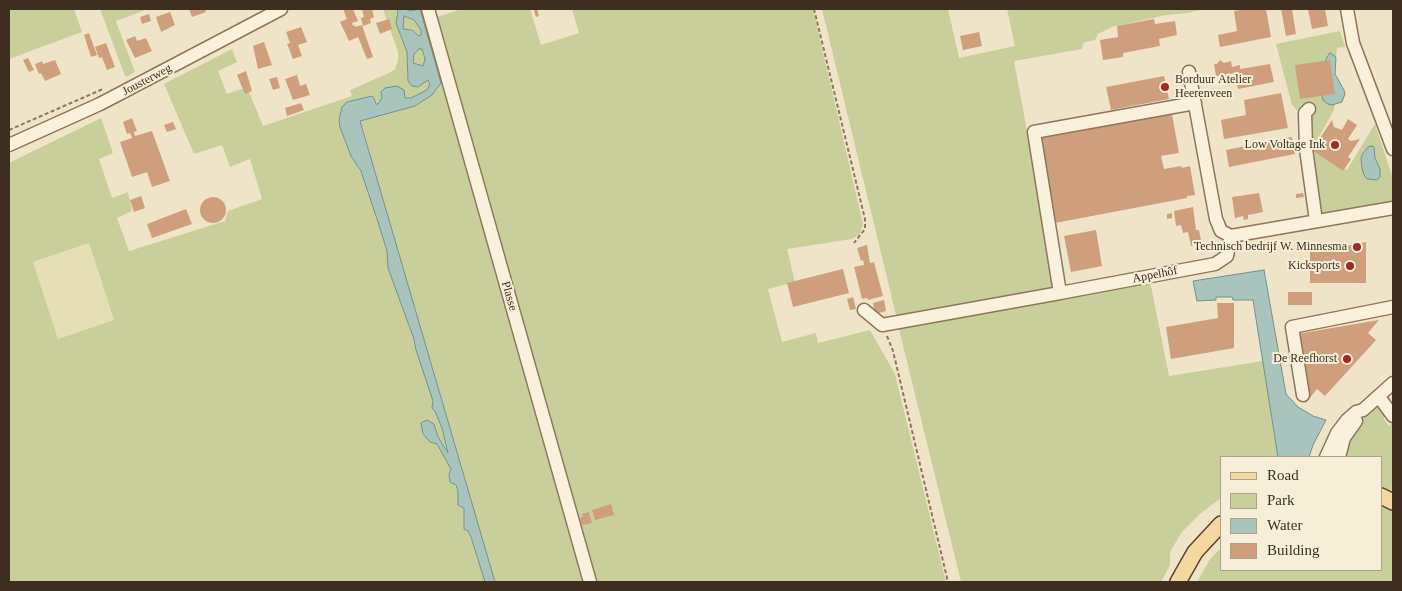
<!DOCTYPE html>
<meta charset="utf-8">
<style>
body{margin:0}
#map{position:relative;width:1402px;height:591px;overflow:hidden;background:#f0e4c8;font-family:"Times New Roman",serif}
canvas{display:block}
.frame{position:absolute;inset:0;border:10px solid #3d2e20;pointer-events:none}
.legend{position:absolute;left:1220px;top:456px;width:162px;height:115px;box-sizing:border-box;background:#f7eed8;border:1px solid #ada18e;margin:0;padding:6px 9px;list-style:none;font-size:15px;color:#3d2e20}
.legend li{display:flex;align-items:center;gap:10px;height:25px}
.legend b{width:25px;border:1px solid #ada18e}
</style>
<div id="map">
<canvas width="1402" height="591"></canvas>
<div class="frame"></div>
<ul class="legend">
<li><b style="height:6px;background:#f3d9a0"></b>Road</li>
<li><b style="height:14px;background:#c9cf9b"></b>Park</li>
<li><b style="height:14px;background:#a9c4bc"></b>Water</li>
<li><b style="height:14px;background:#cf9f7d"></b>Building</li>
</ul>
</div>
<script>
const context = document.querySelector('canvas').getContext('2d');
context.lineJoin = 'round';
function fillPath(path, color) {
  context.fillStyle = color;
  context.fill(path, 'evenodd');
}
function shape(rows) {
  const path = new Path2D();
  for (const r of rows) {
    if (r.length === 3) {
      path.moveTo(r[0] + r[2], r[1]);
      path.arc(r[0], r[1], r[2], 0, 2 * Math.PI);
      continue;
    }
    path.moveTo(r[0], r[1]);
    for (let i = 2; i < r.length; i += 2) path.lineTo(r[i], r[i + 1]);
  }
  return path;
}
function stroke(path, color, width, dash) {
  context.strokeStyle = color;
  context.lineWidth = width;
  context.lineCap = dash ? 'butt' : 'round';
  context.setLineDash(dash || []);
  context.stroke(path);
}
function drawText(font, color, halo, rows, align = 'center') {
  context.font = font + ' "Times New Roman",serif';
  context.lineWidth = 4;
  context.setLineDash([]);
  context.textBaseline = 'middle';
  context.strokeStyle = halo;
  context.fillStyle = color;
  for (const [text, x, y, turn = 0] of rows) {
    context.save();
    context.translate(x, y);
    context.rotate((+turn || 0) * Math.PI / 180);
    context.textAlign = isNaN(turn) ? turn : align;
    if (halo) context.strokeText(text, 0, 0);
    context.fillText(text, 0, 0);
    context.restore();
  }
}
fillPath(shape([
 [89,243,114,320,58,339,33,262]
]), '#e6deb5');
fillPath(shape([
 [9,9,74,9,82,32,9,59],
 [100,9,148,9,116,21,135,72,128,76,125,76],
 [383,9,396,9,398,10,396,23,407,52,407,75,418,87,428,80,430,85,427,90,411,98,405,98,385,88,382,92,382,98,378,104,376,104,372,96,360,100,339,120,340,127,351,156,361,171,378,222,387,251,388,268,414,339,416,350,433,401,432,408,435,411,442,428,448,454,438,437,434,424,421,423,423,434,430,442,437,444,451,469,449,474,458,492,458,504,464,508,464,529,468,531,471,537,485,582,9,582,9,163,101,118,113,153,99,159,112,198,128,192,132,211,117,218,129,251,225,221,228,211,262,199,250,159,230,167,222,145,194,154,164,84,232,49,237,62,218,71,227,94,247,87,263,126,352,96,350,90,389,73,395,69,398,60,398,52],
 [89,243,114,320,58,339,33,262],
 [420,9,424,9,587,582,495,582,402,266,360,120,415,106,425,100,438,88,441,83],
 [461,9,530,9,541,45,579,33,572,9,813,9,863,224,860,234,852,239,787,249,795,282,768,289,782,342,816,333,818,343,870,330,895,374,946,582,597,582,437,17],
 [822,9,948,9,959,58,1015,46,1007,9,1204,9,1188,13,1166,15,1112,27,1098,34,1095,40,1083,43,1082,49,1014,61,1056,287,896,315],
 [404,16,414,20,421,30,421,35,419,36,414,31,410,29,403,29],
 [1340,31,1345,47,1337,48,1336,57,1330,53,1335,104,1334,110,1312,149,1347,170,1375,124,1393,179,1393,199,1389,203,1312,217,1300,113,1292,105,1276,44],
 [1368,147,1374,148,1375,158,1361,158,1363,152],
 [419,49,422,49,425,59,423,66,413,64,414,54],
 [1150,281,1169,376,1263,361,1278,457,1221,457,1221,498,1200,514,1182,532,1170,552,1170,565,1161,582,961,582,898,325],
 [1379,405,1387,414,1383,418,1389,426,1393,422,1393,495,1381,490,1381,457,1343,457,1344,450,1358,423],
 [1381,503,1393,509,1393,582,1197,582,1210,559,1221,548,1221,570,1381,570]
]), '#c9cf9b');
const water = shape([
 [396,9,405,9,410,11,420,9,441,83,432,95,415,106,360,121,495,582,485,582,471,537,468,531,464,529,464,508,458,505,458,492,456,485,450,482,449,474,451,469,437,444,430,442,423,434,421,423,427,420,434,424,438,437,448,453,442,428,435,411,432,408,433,401,416,350,414,339,388,268,387,251,378,222,361,171,351,156,340,127,339,120,342,107,347,102,372,96,374,98,376,104,378,104,382,98,381,92,385,88,397,86,404,90,405,98,411,98,427,90,430,85,428,80,418,87,412,86,408,81,407,52,396,23,398,11,396,9],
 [404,16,414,20,421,30,421,35,419,36,412,30,403,29,404,16],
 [419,49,422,49,425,59,423,66,413,63,414,54,419,49],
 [1330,53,1336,57,1335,74,1344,90,1345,94,1342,102,1332,105,1328,104,1323,100,1321,93,1324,65,1327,57,1330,53],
 [1372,146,1374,147,1375,158,1380,169,1380,177,1377,180,1367,179,1364,175,1362,168,1361,158,1363,153,1368,147,1372,146],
 [1264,270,1286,394,1298,407,1313,416,1326,420,1313,445,1309,457,1278,457,1253,300,1233,300,1232,297,1216,297,1216,300,1197,301,1193,281,1264,270]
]);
fillPath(water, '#a9c4bc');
stroke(water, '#6f938a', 1);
fillPath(shape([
 [189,9,205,9,206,12,192,17],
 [343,9,353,9,358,21,352,23,353,26,355,25,355,27,362,25,373,57,367,59,358,37,349,41,340,22,347,19],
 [362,9,372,9,374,17,370,19,371,23,363,26,361,18,364,17],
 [537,9,539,16,536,17,534,10],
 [1247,9,1266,9,1271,37,1220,47,1218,35,1237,31,1234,11],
 [1281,9,1292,9,1296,34,1286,36],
 [1308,9,1325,9,1328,26,1312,29],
 [170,12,175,25,161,32,156,17],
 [149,14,151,21,142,24,140,17],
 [389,19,392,29,380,34,376,23],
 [1154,19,1155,24,1175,21,1177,35,1159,39,1160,46,1123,53,1123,57,1103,60,1100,40,1118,37,1117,26],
 [301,27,307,42,298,45,302,56,293,59,287,44,290,43,286,32],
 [979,32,982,46,963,50,960,36],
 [89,33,97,55,91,57,84,35],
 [135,36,137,41,146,38,152,51,135,58,126,40],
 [264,42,272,65,258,69,253,46],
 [106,43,115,67,107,70,102,57,99,58,95,47],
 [28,58,34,70,29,72,23,60],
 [55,60,61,74,45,81,41,73,39,74,35,64,42,61,43,64],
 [1220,60,1224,63,1231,61,1232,67,1240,65,1240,69,1270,64,1274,82,1238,89,1235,73,1216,76,1214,64,1217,64],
 [1330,60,1335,94,1300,99,1295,65],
 [246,71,252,91,245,94,237,75],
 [297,75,300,86,306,84,310,95,293,100,285,79],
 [1164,76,1169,99,1111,110,1106,87],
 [277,77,280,88,273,90,269,79],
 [1281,93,1288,128,1224,139,1221,120,1246,115,1244,100],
 [301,103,304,110,287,116,285,108],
 [1172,114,1179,153,1161,156,1164,169,1181,166,1182,168,1190,166,1195,195,1187,196,1187,198,1055,223,1039,138],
 [132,118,137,131,134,132,135,136,152,131,170,181,152,187,147,172,132,177,120,142,132,138,130,133,127,134,123,122],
 [1348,119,1357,125,1348,139,1351,141,1360,139,1348,157,1351,159,1343,171,1312,150,1332,120,1334,127,1342,130],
 [173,122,176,129,167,132,164,125],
 [1292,137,1295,154,1229,167,1226,150],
 [1259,193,1263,212,1248,215,1248,219,1244,220,1243,216,1235,218,1232,197],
 [1303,193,1304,197,1296,198,1296,194],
 [141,196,145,208,134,212,130,200],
 [213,210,13],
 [1193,207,1196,230,1199,230,1202,245,1191,246,1188,232,1183,233,1181,225,1176,226,1174,211],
 [186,209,192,224,152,238,147,224],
 [1172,213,1172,218,1167,219,1167,214],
 [1096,230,1102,266,1071,272,1064,236],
 [1366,242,1366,283,1310,283,1310,250,1342,250,1341,247],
 [867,245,870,263,874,262,883,296,868,300,868,298,862,299,854,267,864,265,863,260,861,261,857,248],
 [843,269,849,293,793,307,787,283],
 [1288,292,1312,292,1312,305,1288,305],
 [853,297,856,309,850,310,847,299],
 [884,300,886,311,875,314,873,303],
 [1217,303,1234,303,1234,348,1171,359,1166,327,1218,318],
 [1379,320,1368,333,1376,340,1325,396,1317,389,1309,399,1297,334],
 [611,504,614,515,595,520,592,510],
 [589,512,592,523,582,525,580,518,583,517,582,514]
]), '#cf9f7d');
const minor = shape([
 [428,9,590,582],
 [1347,9,1353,43,1393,149],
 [1189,72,1216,219,1221,231,1231,236,1393,208],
 [1309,109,1305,113,1306,149,1316,221],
 [9,145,100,104,281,9],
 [1060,293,1215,264,1227,256,1231,236],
 [864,310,882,325,1060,293,1034,132,1195,103],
 [1303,395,1292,327,1393,307],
 [1379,397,1393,416],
 [1326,457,1337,433,1347,420,1356,412,1363,410,1393,383],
 [1339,457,1344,438,1356,421]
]);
const major = shape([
 [1381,496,1393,502],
 [1178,582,1195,552,1221,524]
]);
stroke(minor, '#8d765c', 15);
stroke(major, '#5b4430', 18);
stroke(shape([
 [814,9,865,219,865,229,854,243],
 [9,130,103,89],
 [887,336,893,351,948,582]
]), '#8d765c', 2, [4, 2.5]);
stroke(minor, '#faf1dc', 12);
stroke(major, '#f3d9a0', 15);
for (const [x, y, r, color] of [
 [1165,87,5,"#9e2a2b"],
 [1335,145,5,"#9e2a2b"],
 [1357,247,5,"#9e2a2b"],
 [1350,266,5,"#9e2a2b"],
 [1347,359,5,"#9e2a2b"]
]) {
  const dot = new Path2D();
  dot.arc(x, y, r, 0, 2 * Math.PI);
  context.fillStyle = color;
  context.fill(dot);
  stroke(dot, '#f7eed8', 2);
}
drawText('12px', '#3d2e20', '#f7eed8', [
 ["Jousterweg",147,80,-28],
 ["Appelhôf",1155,275,-11],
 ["Plasse",509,296,74]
]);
drawText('12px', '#3d2e20', '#f7eed8', [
 ["Borduur Atelier",1175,80,"left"],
 ["Heerenveen",1175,94,"left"],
 ["Low Voltage Ink",1325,145],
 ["Technisch bedrijf W. Minnesma",1347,247],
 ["Kicksports",1340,266],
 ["De Reefhorst",1337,359]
], 'right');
</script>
